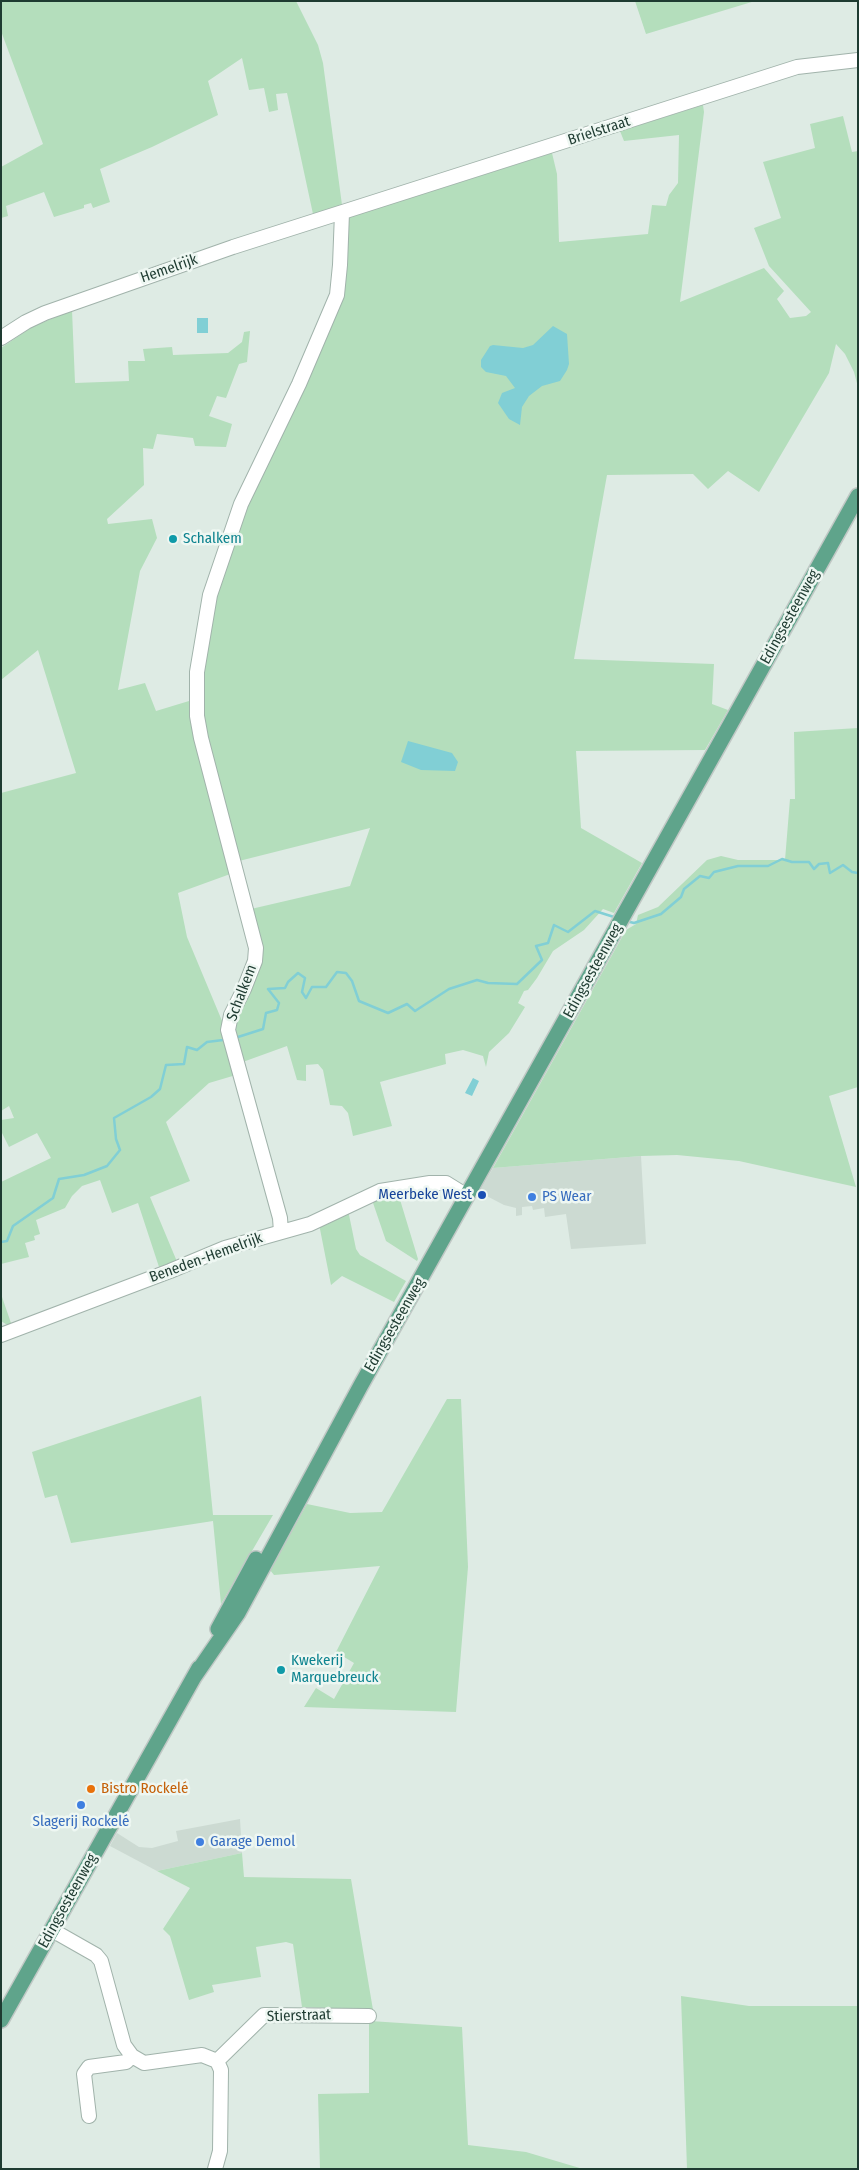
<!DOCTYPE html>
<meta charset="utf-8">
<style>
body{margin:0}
#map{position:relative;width:859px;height:2170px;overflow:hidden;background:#deebe4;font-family:"Fira Sans Condensed",sans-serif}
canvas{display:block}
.frame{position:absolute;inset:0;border:2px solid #1e3b31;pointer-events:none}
</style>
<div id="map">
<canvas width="859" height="2170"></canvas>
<div class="frame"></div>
</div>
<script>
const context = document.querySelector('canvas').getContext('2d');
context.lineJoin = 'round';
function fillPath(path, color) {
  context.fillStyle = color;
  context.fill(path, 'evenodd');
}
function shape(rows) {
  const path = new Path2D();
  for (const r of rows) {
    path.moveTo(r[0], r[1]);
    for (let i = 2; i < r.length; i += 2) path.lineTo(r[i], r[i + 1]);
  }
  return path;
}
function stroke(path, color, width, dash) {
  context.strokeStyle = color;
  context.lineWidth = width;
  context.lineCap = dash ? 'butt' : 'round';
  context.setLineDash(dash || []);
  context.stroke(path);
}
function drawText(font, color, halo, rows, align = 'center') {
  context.font = font + ' "Fira Sans Condensed",sans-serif';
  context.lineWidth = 5;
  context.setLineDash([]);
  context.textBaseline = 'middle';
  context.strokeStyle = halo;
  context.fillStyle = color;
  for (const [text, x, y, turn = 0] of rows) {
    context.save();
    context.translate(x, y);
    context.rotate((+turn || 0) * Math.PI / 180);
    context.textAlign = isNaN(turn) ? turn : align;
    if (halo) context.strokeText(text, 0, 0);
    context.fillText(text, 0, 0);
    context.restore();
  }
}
fillPath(shape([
 [641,1156,646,1244,571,1249,566,1214,545,1217,544,1208,533,1210,532,1206,522,1207,522,1215,516,1216,516,1208,504,1205,479,1192,493,1168],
 [240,1819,242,1853,157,1871,110,1846,117,1833,139,1847,152,1848,178,1841,176,1831]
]), '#ccdad2');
fillPath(shape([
 [1,1,296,1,318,45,323,63,342,205,313,214,287,93,276,94,278,110,269,112,264,88,249,90,242,58,208,81,218,115,152,147,100,169,110,202,93,208,91,203,84,205,84,208,54,217,44,192,6,206,8,216,1,218,1,167,43,144,1,31],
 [635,1,755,1,646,34],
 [703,105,704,112,680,302,764,268,784,291,777,299,790,318,806,316,811,312,769,266,754,228,781,218,763,162,815,148,810,124,843,116,852,152,858,151,858,387,854,372,845,354,836,344,829,373,759,492,728,471,708,489,693,474,607,475,574,659,714,664,712,704,728,710,705,750,576,751,581,828,642,863,614,913,603,909,584,930,553,951,537,978,528,990,524,991,518,1003,525,1007,509,1033,489,1052,486,1067,483,1056,463,1050,445,1054,446,1064,380,1082,392,1126,353,1136,348,1113,342,1106,330,1105,323,1070,318,1064,306,1065,306,1081,297,1080,287,1046,240,1063,234,1036,237,1015,255,980,262,963,251,909,350,886,370,828,239,861,202,715,204,661,216,590,251,493,339,297,347,218,552,153,557,174,559,242,648,234,652,205,666,206,669,195,678,183,679,135,624,141,620,131],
 [72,310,75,383,129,381,128,361,145,361,143,349,172,347,173,355,228,353,242,342,244,332,250,331,247,362,239,364,226,398,217,396,209,416,232,424,226,447,195,446,193,438,157,434,153,449,143,448,144,485,107,519,108,524,152,519,157,538,140,571,118,690,145,683,156,711,189,701,195,701,233,873,178,893,187,937,225,1028,236,1075,209,1083,166,1122,190,1181,150,1197,178,1264,160,1270,138,1203,112,1213,100,1180,82,1186,72,1196,65,1208,36,1220,40,1234,34,1236,35,1240,25,1243,29,1257,1,1264,1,1182,51,1158,37,1133,9,1147,1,1131,1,1120,14,1118,9,1106,1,1111,1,793,76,773,38,650,1,680,1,348,32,327],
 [858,728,858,1087,829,1096,856,1187,739,1161,677,1155,641,1156,493,1168,626,930,636,924,638,915,658,907,707,860,721,856,738,860,785,860,790,799,795,799,794,732],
 [398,1193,418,1259,417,1261,386,1241,372,1200],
 [348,1210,356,1249,360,1255,406,1281,394,1302,342,1276,331,1285,319,1224],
 [1,1294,12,1326,9,1326,1,1321],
 [201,1396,213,1515,273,1515,221,1604,213,1521,71,1543,57,1495,45,1498,32,1452],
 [447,1399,461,1399,468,1567,456,1712,304,1707,316,1688,334,1699,354,1663,336,1652,380,1566,274,1575,270,1570,307,1504,350,1513,382,1512],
 [242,1853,244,1877,351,1879,373,2010,302,2007,293,1944,286,1942,256,1947,261,1977,212,1985,214,1992,189,2000,170,1936,163,1929,190,1888,157,1871],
 [681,1996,749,2006,858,2006,858,2169,687,2169],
 [370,2021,462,2027,468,2145,526,2152,583,2169,320,2169,318,2094,369,2093,369,2023]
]), '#b4debc');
fillPath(shape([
 [197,318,208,318,208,333,197,333],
 [553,326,567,334,569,364,567,370,560,381,542,386,529,396,522,407,520,425,509,419,498,403,502,393,515,388,506,376,486,372,481,367,481,360,490,346,493,345,523,348,533,345],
 [408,741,452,753,458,762,455,771,421,770,401,762],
 [473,1078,479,1081,472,1096,465,1093]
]), '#81cfd5');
stroke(shape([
 [630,922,634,923,661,914,681,897,684,889,700,876,709,878,714,872,738,866,768,866,782,859,792,862,809,862,814,869,819,864,828,863,830,873,843,865,852,872,858,873],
 [238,1037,263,1029,266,1013,277,1010,279,1003,268,989,285,988,288,982,298,973,305,978,302,992,306,998,312,987,326,987,337,972,346,973,352,981,359,1001,388,1013,407,1004,415,1011,449,989,477,980,488,983,517,984,542,960,536,946,548,943,554,925,568,932,595,911,614,917],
 [1,1242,7,1241,13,1226,53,1198,59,1179,84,1175,107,1166,120,1150,116,1139,114,1118,151,1097,160,1089,166,1065,184,1064,187,1047,197,1050,207,1042,223,1040]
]), '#81cfd5', 2.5);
const minor = shape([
 [1,338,26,322,45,313,233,247,797,67,858,60],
 [281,1232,280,1218,228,1030,231,1015,244,989,255,961,256,948,201,738,197,716,197,672,210,595,241,504,299,384,337,295,340,265,342,213],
 [1,1335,170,1271,225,1248,310,1224,380,1191,430,1183,446,1183,467,1196],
 [52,1930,96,1955,101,1961,124,2045,132,2056,144,2063,202,2055,217,2061,221,2070,220,2151,215,2169],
 [217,2061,264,2015,369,2016],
 [89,2116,84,2074,89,2067,126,2062,132,2056]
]);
const major = shape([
 [218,1629,256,1559],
 [194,1677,238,1613,361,1385,858,496],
 [1,2020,199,1668]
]);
stroke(minor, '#a1b3ab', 16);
stroke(major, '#c0c8c5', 18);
stroke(minor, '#fff', 14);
stroke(major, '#5fa48b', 15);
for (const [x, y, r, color] of [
 [173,539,5,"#0f9aa8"],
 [482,1195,5,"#1a4fb4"],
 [532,1197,5,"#3f7fe0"],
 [281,1670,5,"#0f9aa8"],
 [91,1789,5,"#e8710a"],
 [81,1805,5,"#3f7fe0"],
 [200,1842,5,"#3f7fe0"]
]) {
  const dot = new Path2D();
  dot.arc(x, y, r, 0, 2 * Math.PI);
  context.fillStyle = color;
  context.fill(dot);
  stroke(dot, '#eef7f2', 2);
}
drawText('15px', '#1e3b31', '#eef7f2', [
 ["Brielstraat",599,131,-18],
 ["Hemelrijk",169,269,-19],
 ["Edingsesteenweg",790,617,-61],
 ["Edingsesteenweg",593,971,-61],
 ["Schalkem",242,993,-69],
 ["Beneden-Hemelrijk",206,1258,-20],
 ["Edingsesteenweg",395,1325,-60],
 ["Edingsesteenweg",68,1901,-61],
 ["Stierstraat",299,2016,-2]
]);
drawText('15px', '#0d838f', '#eef7f2', [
 ["Schalkem",183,539],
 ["Kwekerij",291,1661],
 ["Marquebreuck",291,1678]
], 'left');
drawText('15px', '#164399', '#eef7f2', [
 ["Meerbeke West",472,1195]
], 'right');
drawText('15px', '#366cbe', '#eef7f2', [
 ["PS Wear",542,1197],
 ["Slagerij Rockelé",81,1822,"center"],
 ["Garage Demol",210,1842]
], 'left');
drawText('15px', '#c56008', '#eef7f2', [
 ["Bistro Rockelé",101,1789]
], 'left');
</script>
